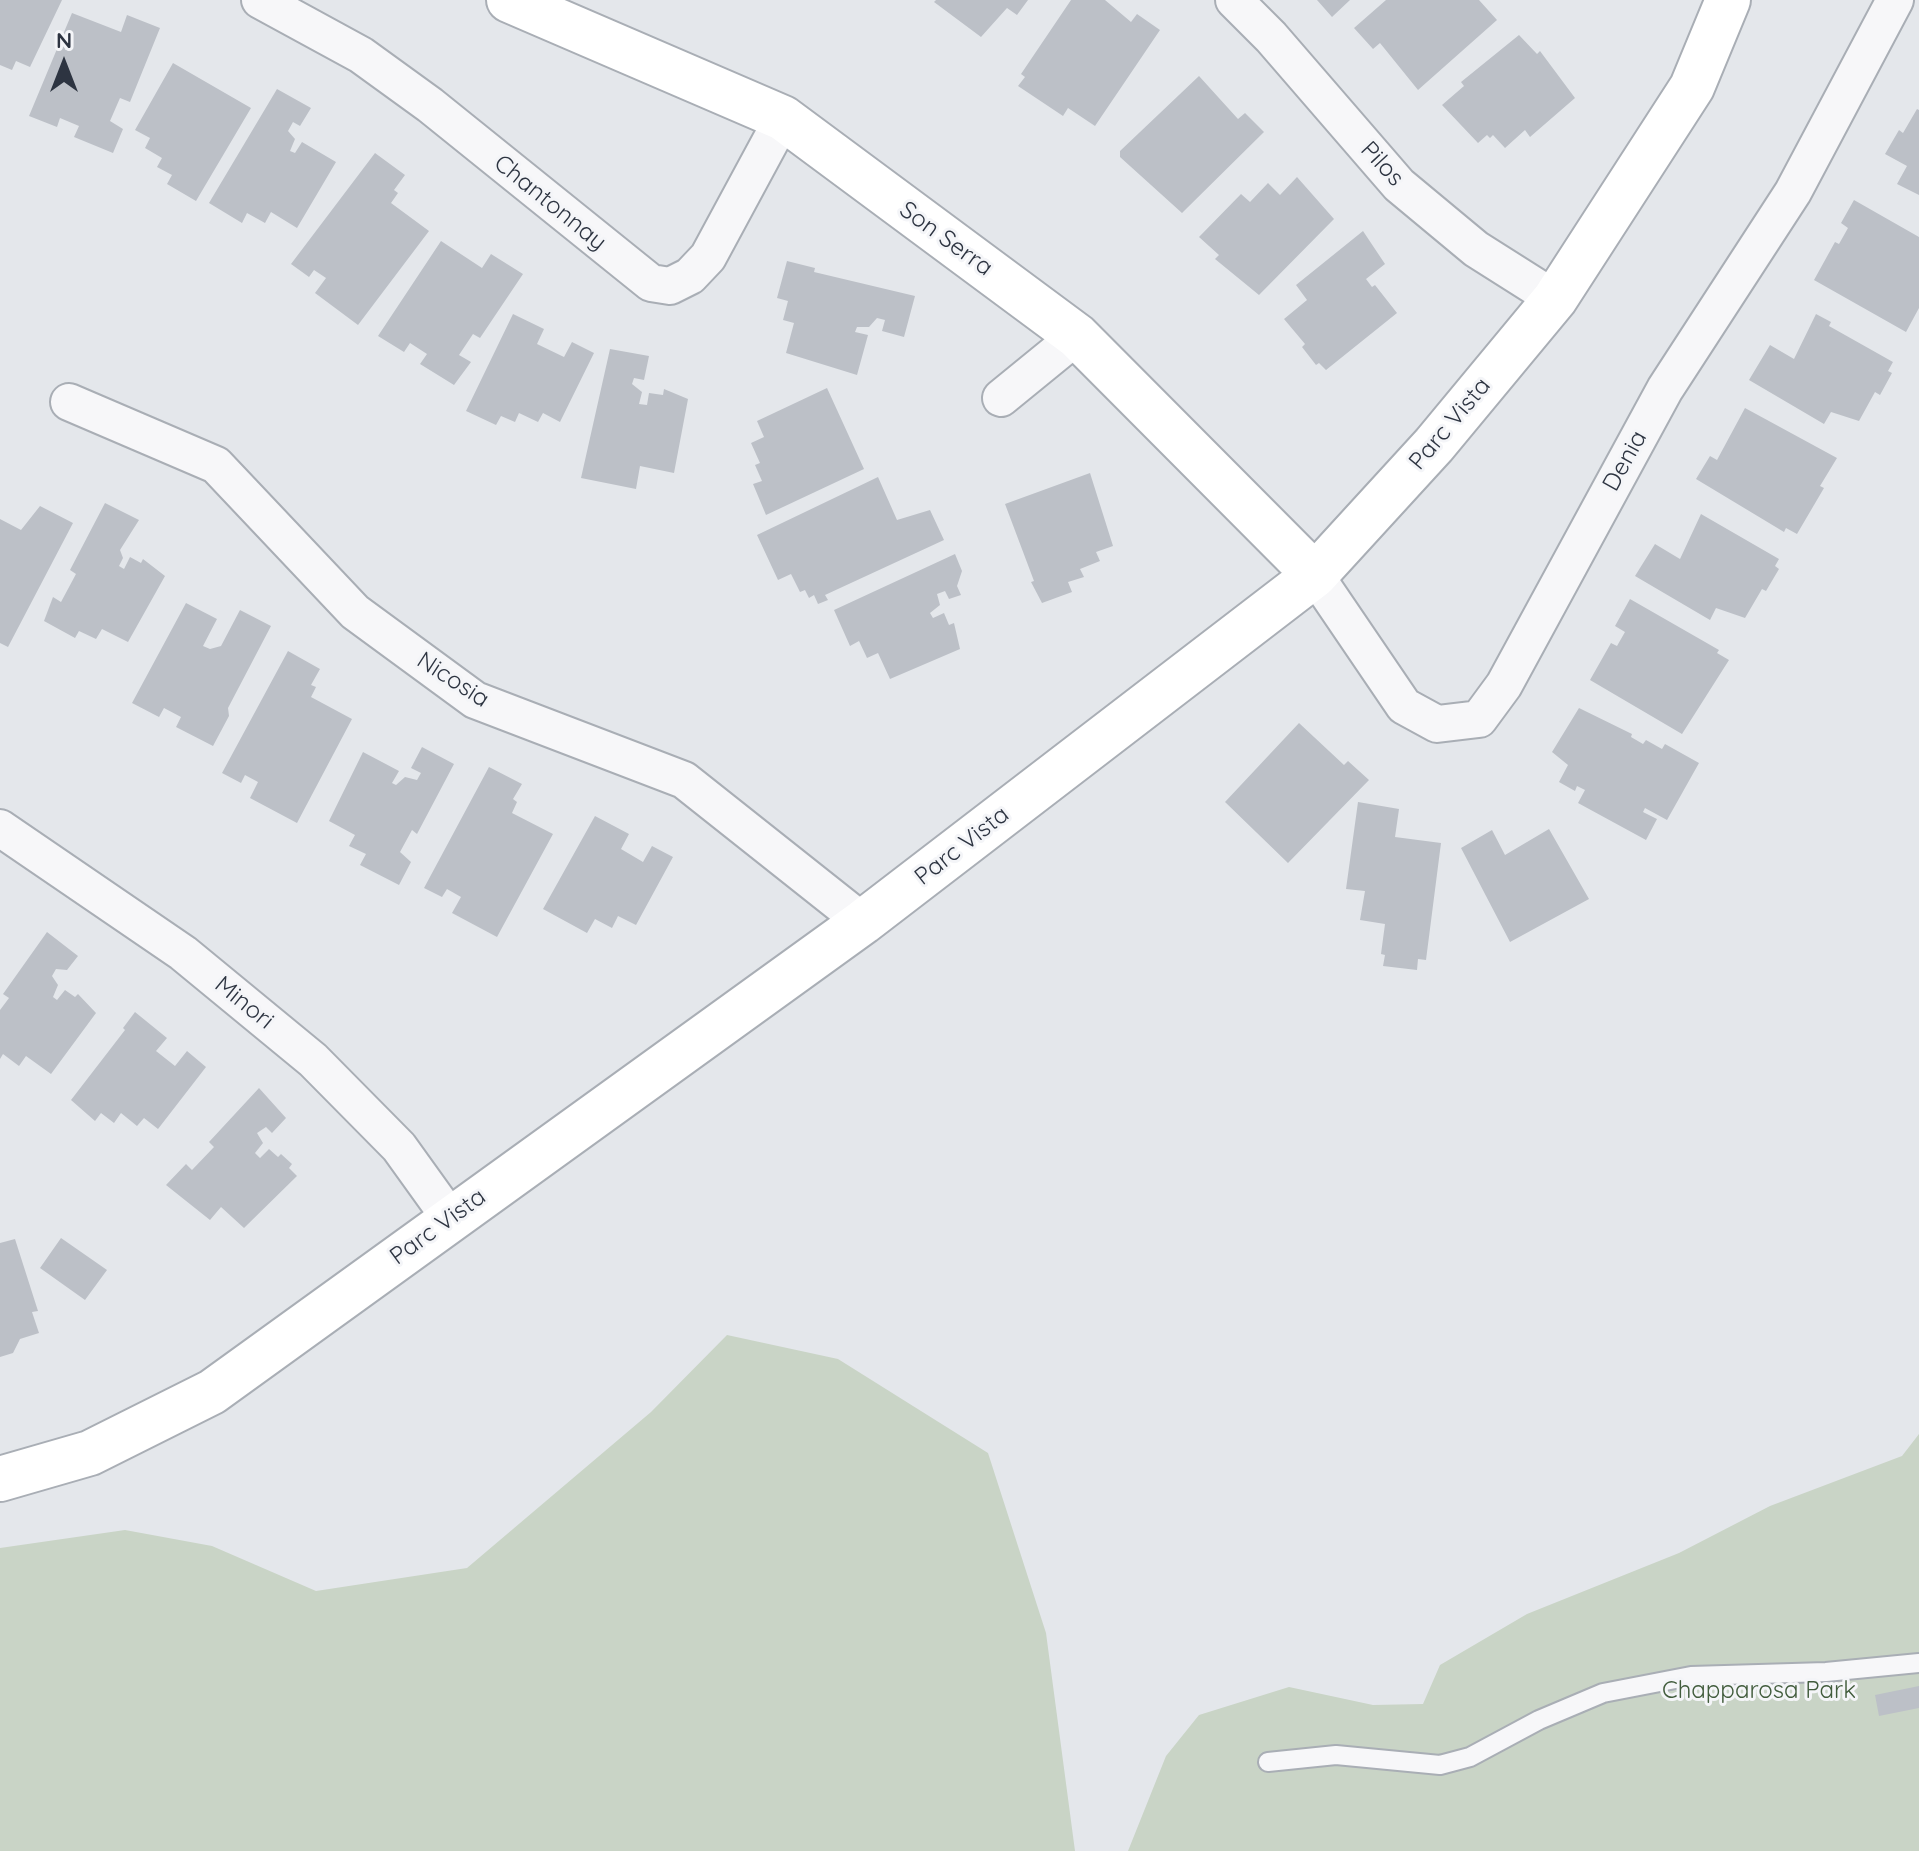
<!DOCTYPE html>
<style>
body{margin:0}
#map{position:relative;width:1919px;height:1851px;overflow:hidden;background:#e4e7eb;font-family:Quicksand,sans-serif}
canvas{display:block}
.north{position:absolute;left:24px;top:24px;width:80px;height:80px;-webkit-text-stroke:6px #f4f5f8;paint-order:stroke;rotate:0deg;font-size:22px;font-weight:700;line-height:32px;text-align:center;color:#2d3441}
.north::after{content:'';display:block;margin:auto;width:28px;height:36px;background:#2d3441;clip-path:polygon(50% 0,100% 100%,50% 72%,0 100%)}
</style>
<div id="map">
<canvas width="1919" height="1851"></canvas>
<div class="north">N</div>
</div>
<script>
const context = document.querySelector('canvas').getContext('2d');
context.lineJoin = 'round';
function fillPath(path, color) {
  context.fillStyle = color;
  context.fill(path, 'evenodd');
}
function shape(rows) {
  const path = new Path2D();
  for (const r of rows) {
    path.moveTo(r[0], r[1]);
    for (let i = 2; i < r.length; i += 2) path.lineTo(r[i], r[i + 1]);
  }
  return path;
}
function stroke(path, color, width, dash) {
  context.strokeStyle = color;
  context.lineWidth = width;
  context.lineCap = dash ? 'butt' : 'round';
  context.setLineDash(dash || []);
  context.stroke(path);
}
function drawText(font, color, halo, rows, align = 'center') {
  context.font = font + ' Quicksand,sans-serif';
  context.lineWidth = 6;
  context.setLineDash([]);
  context.textBaseline = 'middle';
  context.strokeStyle = halo;
  context.fillStyle = color;
  for (const [text, x, y, turn = 0] of rows) {
    context.save();
    context.translate(x, y);
    context.rotate((+turn || 0) * Math.PI / 180);
    context.textAlign = isNaN(turn) ? turn : align;
    if (halo) context.strokeText(text, 0, 0);
    context.fillText(text, 0, 0);
    context.restore();
  }
}
fillPath(shape([
 [727,1335,838,1359,988,1453,1046,1633,1075,1851,0,1851,0,1548,125,1530,212,1546,316,1591,467,1568,651,1412],
 [1919,1434,1919,1851,1128,1851,1166,1756,1199,1715,1289,1687,1373,1705,1423,1704,1440,1665,1527,1614,1679,1553,1770,1506,1902,1456]
]), '#c9d4c6');
fillPath(shape([
 [0,0,62,0,30,67,16,61,12,70,0,65],
 [936,0,1028,0,1017,15,1007,8,981,37,934,2],
 [1071,0,1105,0,1131,22,1137,14,1160,30,1095,126,1068,108,1063,116,1018,86,1025,77,1021,74],
 [1317,0,1350,0,1332,17],
 [1386,0,1479,0,1497,20,1418,90,1380,43,1373,49,1354,28],
 [72,13,121,32,127,15,160,28,130,102,120,98,110,121,123,129,113,153,74,137,79,126,60,118,57,127,29,116],
 [1519,35,1537,54,1540,51,1575,98,1530,137,1525,130,1505,148,1493,135,1490,138,1487,135,1478,143,1442,105,1464,86,1461,82],
 [173,63,251,108,196,201,167,184,172,175,157,167,162,158,145,148,150,138,135,130],
 [1199,76,1238,119,1245,113,1264,132,1182,213,1120,157,1120,151],
 [277,89,311,108,300,126,293,122,288,131,295,139,290,151,295,153,302,142,336,162,297,228,271,212,265,223,247,213,242,223,209,203],
 [1917,109,1919,110,1919,195,1897,184,1907,166,1885,154,1899,130,1903,133],
 [375,153,405,175,394,190,398,193,391,203,429,231,358,325,315,293,326,278,314,270,309,277,291,264],
 [1297,177,1334,219,1259,295,1215,259,1219,255,1199,237,1241,194,1250,202,1268,183,1280,195],
 [1854,200,1919,237,1919,308,1906,332,1814,280,1835,242,1839,244,1848,228,1841,223],
 [1363,231,1385,264,1366,279,1372,287,1375,285,1397,313,1326,370,1319,363,1316,365,1302,347,1305,344,1284,319,1307,300,1296,285],
 [441,241,482,268,491,254,523,274,480,338,473,334,459,355,471,362,454,385,420,364,427,354,410,343,404,352,378,336],
 [787,261,815,268,814,272,915,296,904,337,882,331,885,320,877,318,869,327,857,327,855,332,868,335,857,375,786,353,794,323,783,320,788,301,777,298],
 [513,314,544,329,537,344,564,357,572,342,594,353,560,422,543,413,538,422,519,413,515,422,501,416,496,425,466,411],
 [1816,314,1831,322,1829,326,1893,362,1888,371,1892,373,1880,395,1875,392,1859,421,1831,412,1824,424,1749,380,1770,345,1794,359],
 [610,349,649,356,644,380,634,378,632,384,642,392,639,404,647,405,649,393,663,395,664,389,688,399,674,473,640,466,636,489,581,478],
 [827,388,864,469,766,515,753,484,762,481,755,465,760,463,751,443,764,437,757,421],
 [1745,408,1837,458,1820,486,1824,488,1797,534,1786,528,1784,532,1696,479,1710,456,1717,460],
 [1090,473,1113,546,1096,552,1100,561,1080,569,1084,577,1068,582,1072,592,1042,603,1031,582,1034,581,1005,504],
 [878,477,897,520,930,510,944,540,825,595,828,600,818,604,814,595,809,598,805,590,800,592,791,574,778,580,757,535],
 [105,503,139,520,120,550,123,558,119,566,124,569,130,557,141,563,143,559,165,576,128,642,102,629,96,639,79,631,75,638,44,621,53,597,61,602,76,574,70,570],
 [40,506,73,523,8,647,0,643,0,519,21,530],
 [1701,514,1779,559,1775,566,1779,569,1766,591,1762,589,1745,618,1716,608,1710,620,1635,576,1655,544,1680,559],
 [955,554,962,571,957,586,961,595,949,599,945,591,937,594,940,605,930,613,933,618,944,613,949,625,954,623,960,649,890,679,878,653,867,658,859,641,850,646,834,610],
 [1630,599,1719,650,1717,653,1729,660,1682,734,1590,680,1611,643,1617,646,1625,632,1615,626],
 [186,603,217,619,203,646,210,649,221,646,240,610,271,626,228,708,229,716,213,746,176,727,181,717,164,708,159,717,132,703],
 [288,651,320,669,311,685,316,687,311,697,352,719,297,823,250,798,258,782,245,775,241,783,222,773],
 [1579,708,1632,734,1631,737,1643,744,1646,740,1662,749,1665,744,1699,763,1667,820,1645,808,1643,812,1657,819,1646,840,1578,803,1585,790,1577,786,1575,791,1559,782,1568,765,1552,752],
 [1299,723,1344,765,1348,761,1369,780,1288,863,1225,802],
 [422,747,454,764,417,834,412,830,400,852,411,862,399,885,360,865,366,854,349,846,355,835,329,821,363,752,399,771,392,783,396,785,405,777,417,780,421,773,411,768],
 [489,767,522,784,513,799,517,802,512,813,553,834,497,937,452,913,461,897,447,889,442,897,424,888],
 [1358,802,1399,809,1395,837,1441,843,1426,960,1418,959,1417,970,1383,966,1385,955,1381,954,1385,924,1360,920,1365,891,1346,889],
 [595,816,629,834,621,849,643,862,652,846,673,857,636,925,618,916,612,928,595,919,587,933,543,909],
 [1549,829,1589,899,1510,942,1461,848,1492,830,1505,855],
 [47,932,78,956,67,970,56,969,52,976,58,985,53,997,57,1000,65,990,75,997,78,994,96,1013,51,1074,26,1056,19,1066,3,1054,0,1059,0,1010,9,998,3,994],
 [135,1012,167,1038,156,1051,175,1066,187,1051,206,1067,158,1129,144,1118,137,1126,121,1113,114,1123,101,1113,95,1121,71,1100,125,1030,123,1028],
 [259,1088,286,1118,272,1133,266,1127,257,1133,263,1143,255,1153,260,1158,269,1149,278,1157,281,1154,292,1164,289,1168,297,1176,244,1228,221,1207,210,1220,166,1185,186,1164,192,1170,214,1147,209,1142],
 [61,1238,107,1270,85,1300,40,1268],
 [15,1239,38,1311,32,1312,39,1333,20,1339,13,1353,0,1357,0,1243],
 [1919,1686,1919,1708,1879,1716,1875,1695]
]), '#bcc0c7');
const lane = shape([
 [1268,1762,1336,1755,1440,1765,1470,1757,1539,1720,1603,1693,1691,1676,1826,1672,1919,1663]
]);
const street = shape([
 [260,0,361,55,430,105,651,283,670,286,690,276,708,257,783,118],
 [1234,0,1271,37,1399,185,1476,249,1555,299],
 [1001,398,1077,336],
 [69,402,216,465,355,612,475,700,684,780,863,922],
 [1315,575,1404,706,1437,724,1479,719,1504,685,1665,389,1793,192,1895,0],
 [0,828,183,953,313,1060,399,1147,450,1218]
]);
const secondary = shape([
 [509,0,783,118,1077,336,1315,575],
 [0,1479,90,1453,212,1392,863,922,1315,575,1434,445,1555,299,1692,87,1728,0]
]);
stroke(lane, '#a9aeb5', 22);
stroke(street, '#a9aeb5', 40);
stroke(secondary, '#a9aeb5', 48);
stroke(lane, '#f7f7f9', 18);
stroke(street, '#f7f7f9', 36);
stroke(secondary, '#fff', 44);
drawText('24px', '#2d3441', '#f4f5f8', [
 ["Pilos",1382,164,47],
 ["Chantonnay",550,203,39],
 ["Son Serra",946,239,36],
 ["Parc Vista",1450,424,-50],
 ["Denia",1625,461,-61],
 ["Nicosia",453,680,33],
 ["Parc Vista",962,846,-38],
 ["Minori",244,1003,39],
 ["Parc Vista",438,1227,-36]
]);
drawText('24px', '#415c3c', '#f4f5f8', [
 ["Chapparosa Park",1759,1691]
]);
</script>
